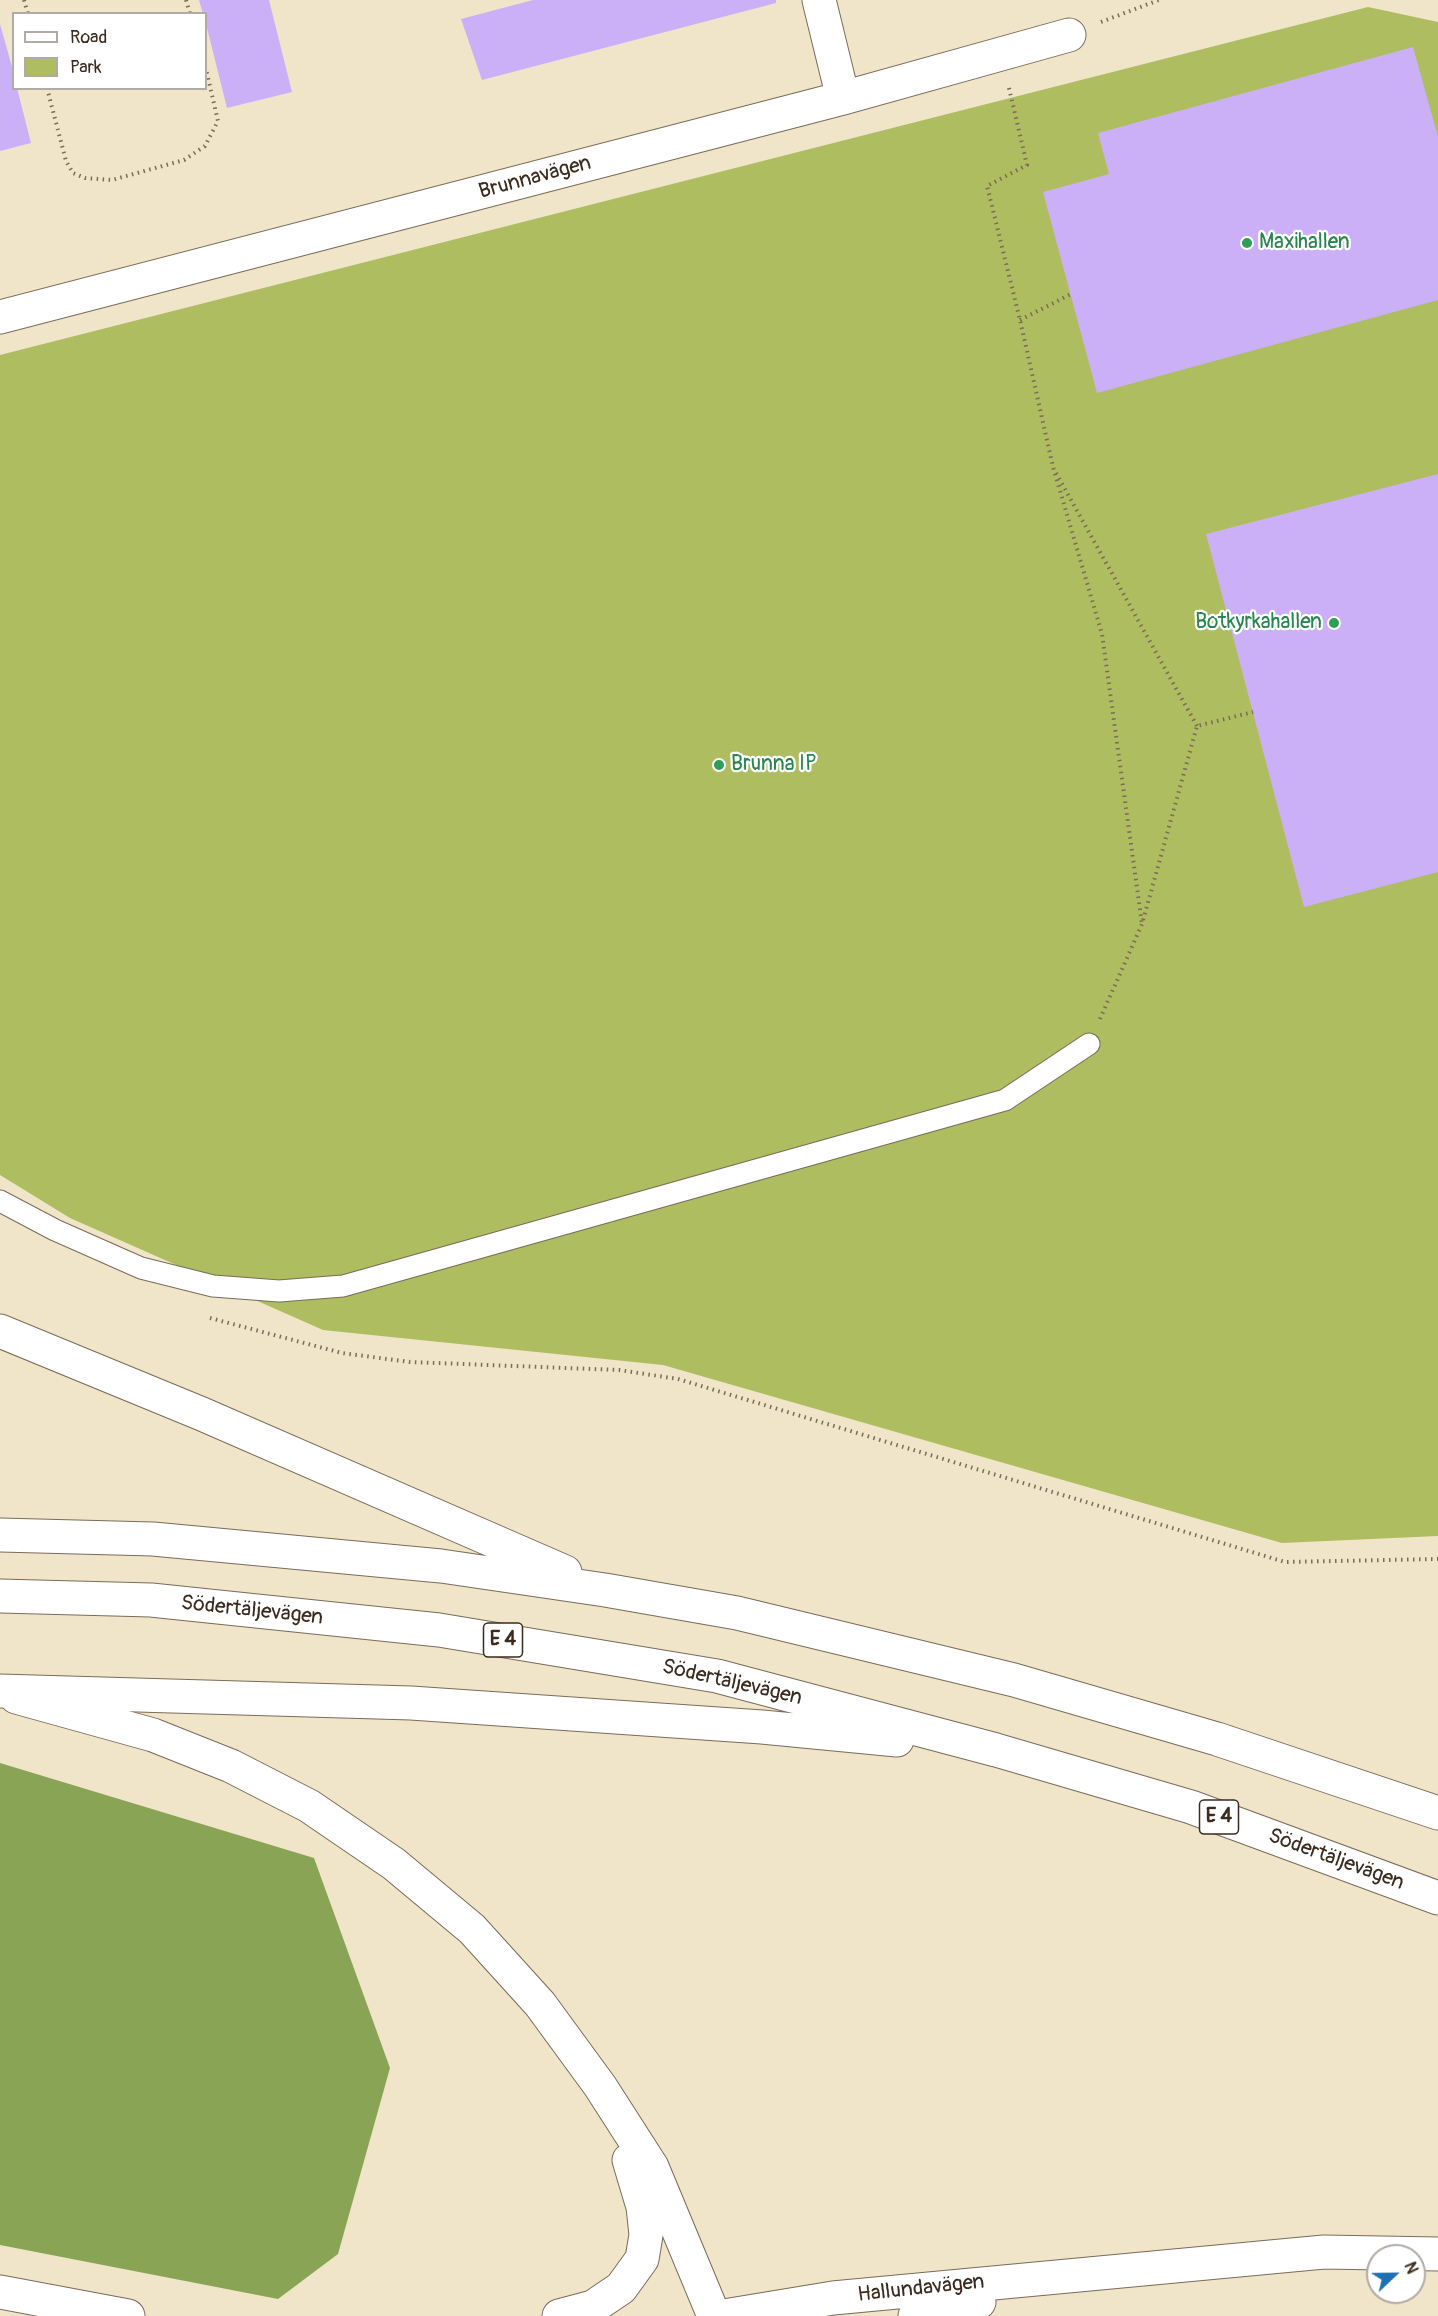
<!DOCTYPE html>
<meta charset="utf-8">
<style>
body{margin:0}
#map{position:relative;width:1438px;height:2316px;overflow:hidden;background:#f0e5c9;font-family:Pangolin,sans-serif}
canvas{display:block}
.legend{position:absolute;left:12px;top:12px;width:195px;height:78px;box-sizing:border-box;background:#fff;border:2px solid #b1aaa5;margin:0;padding:8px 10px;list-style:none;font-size:18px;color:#3b2a1e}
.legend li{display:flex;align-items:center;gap:12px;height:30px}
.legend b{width:30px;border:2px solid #b1aaa5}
.north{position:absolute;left:1366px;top:2244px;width:60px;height:60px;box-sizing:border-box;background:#fff;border:2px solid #b1aaa5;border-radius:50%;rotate:68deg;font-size:16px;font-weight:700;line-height:24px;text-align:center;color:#3b2a1e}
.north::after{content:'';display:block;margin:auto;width:21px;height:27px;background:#1f6fb2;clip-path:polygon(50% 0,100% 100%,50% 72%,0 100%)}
</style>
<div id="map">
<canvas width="1438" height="2316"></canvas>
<ul class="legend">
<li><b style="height:8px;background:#fff"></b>Road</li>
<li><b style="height:16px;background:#aebd60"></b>Park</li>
</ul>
<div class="north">N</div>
</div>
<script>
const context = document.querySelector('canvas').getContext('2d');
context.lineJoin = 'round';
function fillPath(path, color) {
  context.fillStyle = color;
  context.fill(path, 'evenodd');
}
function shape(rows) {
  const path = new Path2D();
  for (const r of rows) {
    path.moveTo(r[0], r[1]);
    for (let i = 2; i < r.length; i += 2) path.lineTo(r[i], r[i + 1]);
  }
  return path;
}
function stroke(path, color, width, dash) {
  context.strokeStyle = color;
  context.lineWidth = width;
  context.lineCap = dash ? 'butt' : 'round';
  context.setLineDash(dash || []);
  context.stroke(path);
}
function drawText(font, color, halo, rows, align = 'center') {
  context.font = font + ' Pangolin,sans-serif';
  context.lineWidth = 4.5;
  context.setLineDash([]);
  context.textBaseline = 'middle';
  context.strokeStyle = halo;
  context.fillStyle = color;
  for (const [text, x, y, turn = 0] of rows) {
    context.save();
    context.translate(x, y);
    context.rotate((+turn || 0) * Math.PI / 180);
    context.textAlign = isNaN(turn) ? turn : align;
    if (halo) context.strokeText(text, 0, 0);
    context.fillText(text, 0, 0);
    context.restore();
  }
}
fillPath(shape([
 [1368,7,1438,22,1438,1536,1282,1543,663,1365,323,1330,70,1218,0,1175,0,355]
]), '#aebd60');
fillPath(shape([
 [0,1763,314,1858,390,2068,338,2254,278,2299,0,2245]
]), '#8aa456');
fillPath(shape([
 [199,0,269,0,292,92,227,108,206,24,206,14,203,14],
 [533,0,776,0,776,3,482,80,461,19],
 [0,24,14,74,14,88,17,88,31,143,0,151],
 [1413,47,1438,137,1438,300,1097,393,1043,192,1109,174,1098,133],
 [1438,474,1438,872,1304,907,1206,534]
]), '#cbb0f7');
const service = shape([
 [0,1201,55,1230,141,1268,213,1286,279,1291,343,1286,1005,1100,1089,1044]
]);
const minor = shape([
 [819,0,843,98],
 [0,317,843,98,1069,35]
]);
const secondary = shape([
 [16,1697,153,1735,231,1766,309,1806,394,1864,472,1929,540,2004,600,2086,652,2167,714,2316],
 [0,2292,128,2316],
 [559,2316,593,2307,621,2288,642,2259,646,2235,643,2207,629,2160],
 [724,2316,833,2298,1324,2252,1438,2254],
 [915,2316,979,2302]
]);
const motorway = shape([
 [0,1331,202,1414,565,1572],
 [0,1535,153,1539,441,1566,605,1590,737,1613,1014,1680,1217,1739,1438,1813],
 [0,1596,151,1600,439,1630,717,1676,996,1750,1191,1807,1438,1898],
 [0,1691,411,1703,762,1727,897,1740]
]);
stroke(service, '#7a6b5a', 23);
stroke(minor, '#7a6b5a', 35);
stroke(secondary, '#7a6b5a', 35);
stroke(motorway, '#7a6b5a', 35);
stroke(shape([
 [24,0,28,14],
 [186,0,190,14],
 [1101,22,1159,0],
 [47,88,66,161,73,173,85,178,112,180,184,160,205,146,218,121,206,69],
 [1009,88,1027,165,987,186,1020,320,1053,467,1102,634,1142,924],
 [1020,320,1071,294],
 [1056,473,1197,726],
 [1100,1019,1142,924,1197,726,1253,712],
 [210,1318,342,1353,410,1362,619,1370,678,1379,1285,1562,1438,1559]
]), '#7a6b5a', 4, [1.5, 4.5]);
stroke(service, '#fff', 21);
stroke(minor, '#fff', 33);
stroke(secondary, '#fff', 33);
stroke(motorway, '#fff', 33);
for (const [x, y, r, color] of [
 [1247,243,6,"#2e9e5b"],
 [1334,623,6,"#2e9e5b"],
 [719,765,6,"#2e9e5b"]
]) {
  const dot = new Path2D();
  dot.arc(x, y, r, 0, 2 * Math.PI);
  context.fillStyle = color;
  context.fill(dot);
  stroke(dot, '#fff', 2);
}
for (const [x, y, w] of [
 [503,1640,39],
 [1219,1817,39]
]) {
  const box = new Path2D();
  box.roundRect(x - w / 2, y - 17, w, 34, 4.5);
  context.fillStyle = '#fff';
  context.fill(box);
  stroke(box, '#3b2a1e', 1.5);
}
drawText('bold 20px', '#3b2a1e', null, [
 ["E 4",503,1640],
 ["E 4",1219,1817]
]);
drawText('21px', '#3b2a1e', '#fff', [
 ["Brunnavägen",535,178,-15],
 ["Södertäljevägen",252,1611,6],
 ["Södertäljevägen",732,1683,13],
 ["Södertäljevägen",1336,1860,20],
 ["Hallundavägen",921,2289,-6]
]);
drawText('21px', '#27864d', '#fff', [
 ["Maxihallen",1259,243],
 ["Botkyrkahallen",1322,623,"right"],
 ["Brunna IP",731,765]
], 'left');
</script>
